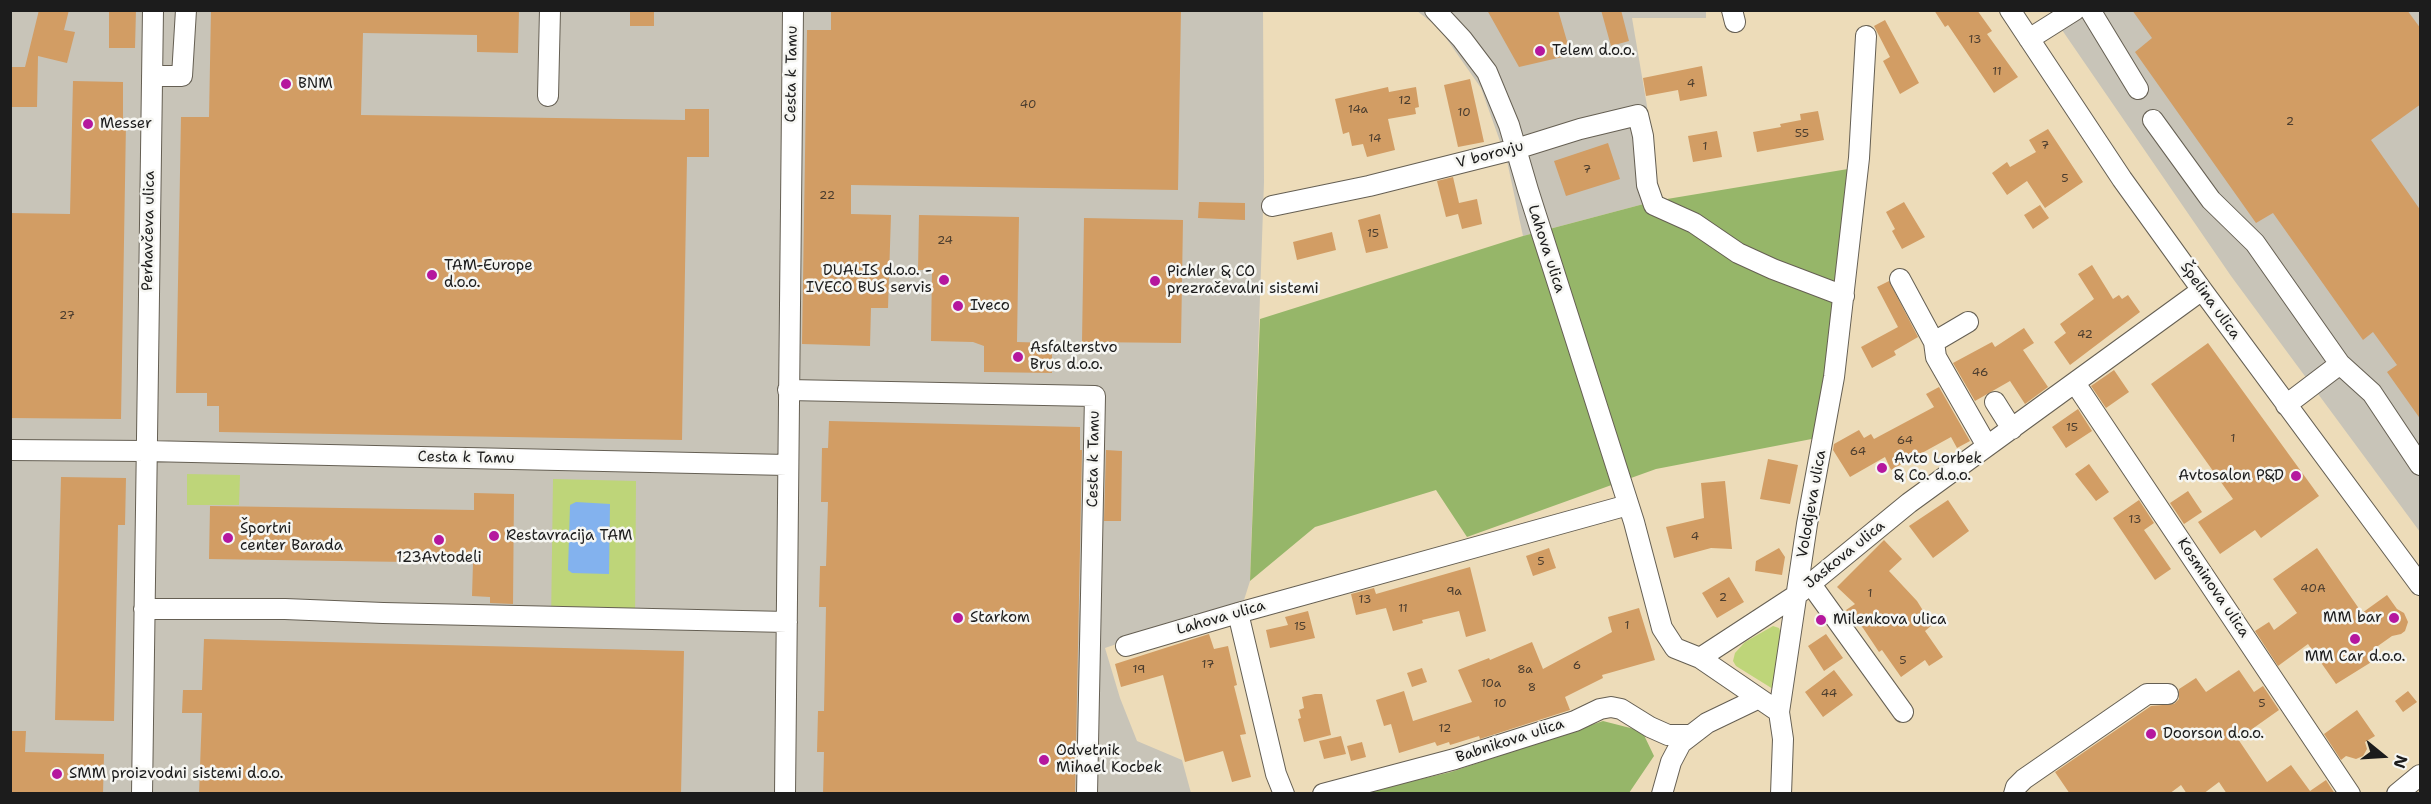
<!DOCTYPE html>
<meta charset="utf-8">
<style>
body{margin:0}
#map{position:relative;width:2431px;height:804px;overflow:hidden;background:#eddcb9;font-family:"Shantell Sans",sans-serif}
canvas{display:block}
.frame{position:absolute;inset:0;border:12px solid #1c1c1c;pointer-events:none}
.north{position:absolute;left:2353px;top:726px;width:60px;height:60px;-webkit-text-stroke:4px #f6f6f2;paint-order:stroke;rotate:108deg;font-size:16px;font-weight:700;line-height:24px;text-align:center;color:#1c1c1c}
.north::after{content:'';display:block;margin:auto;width:21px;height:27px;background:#1c1c1c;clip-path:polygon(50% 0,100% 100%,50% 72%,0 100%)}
</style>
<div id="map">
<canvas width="2431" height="804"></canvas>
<div class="frame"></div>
<div class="north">N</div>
</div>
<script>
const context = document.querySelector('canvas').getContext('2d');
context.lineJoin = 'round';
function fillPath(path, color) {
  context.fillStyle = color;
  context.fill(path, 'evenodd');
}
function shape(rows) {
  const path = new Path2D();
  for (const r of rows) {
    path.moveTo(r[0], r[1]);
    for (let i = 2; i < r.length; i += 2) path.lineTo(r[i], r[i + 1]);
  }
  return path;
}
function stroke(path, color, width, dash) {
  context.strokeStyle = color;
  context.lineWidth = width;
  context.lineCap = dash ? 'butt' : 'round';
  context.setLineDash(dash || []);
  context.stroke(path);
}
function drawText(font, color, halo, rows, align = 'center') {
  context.font = font + ' "Shantell Sans",sans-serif';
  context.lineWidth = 5;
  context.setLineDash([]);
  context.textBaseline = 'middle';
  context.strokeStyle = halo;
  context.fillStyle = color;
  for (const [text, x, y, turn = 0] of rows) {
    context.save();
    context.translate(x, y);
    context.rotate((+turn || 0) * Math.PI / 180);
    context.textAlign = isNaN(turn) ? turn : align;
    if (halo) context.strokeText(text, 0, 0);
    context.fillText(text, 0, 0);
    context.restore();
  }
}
fillPath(shape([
 [10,11,1263,11,1264,182,1250,581,1244,600,1105,648,1120,698,1137,741,1182,760,1191,793,11,793],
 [1417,11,1706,11,1706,18,1632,18,1647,106,1655,201,1523,236,1507,161,1481,88,1439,28],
 [2049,11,2420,11,2420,532,2231,276]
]), '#c8c4b8');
fillPath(shape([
 [187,474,240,475,239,505,187,505],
 [553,479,636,481,635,625,551,624],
 [1773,626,1779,628,1782,636,1773,689,1736,666,1733,661,1735,653,1745,642]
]), '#bed579');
fillPath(shape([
 [1848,169,1822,437,1656,469,1467,537,1436,490,1315,527,1250,581,1260,319,1523,236,1655,201],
 [1603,721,1642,731,1654,756,1629,793,1357,794,1451,772]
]), '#96b669');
fillPath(shape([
 [576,502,610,504,609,574,572,573,568,570,570,505]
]), '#83b2ee');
fillPath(shape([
 [39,10,69,10,64,30,75,32,67,63,38,56,37,107,10,107,10,67,25,67],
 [109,10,136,10,135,48,109,48],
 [211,10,519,10,518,53,477,52,477,35,363,33,361,115,685,120,685,109,709,109,709,157,687,157,682,440,219,432,219,406,207,406,207,393,176,393,181,117,209,117],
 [630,10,654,10,654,26,630,26],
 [831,10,1181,10,1178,190,851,185,851,214,891,215,888,308,871,308,870,346,802,344,807,30,831,30],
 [1487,10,1558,10,1571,55,1519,67],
 [1601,10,1621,10,1629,41,1611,46],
 [1934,10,1977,10,1992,31,1987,34,2018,77,1994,93,1948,25,1945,27],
 [2132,10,2407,10,2421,29,2421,104,2371,140,2421,211,2421,420,2387,372,2397,365,2373,332,2363,340,2273,213,2256,223,2135,52,2152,38],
 [1885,20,1919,83,1900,94,1883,61,1890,57,1874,26],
 [1702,66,1707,96,1680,101,1678,90,1646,96,1643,78],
 [1470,79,1484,142,1458,147,1444,85],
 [73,81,123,82,123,123,126,123,121,419,10,418,10,213,70,214],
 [1388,87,1389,92,1416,87,1419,107,1415,108,1416,114,1388,119,1395,150,1367,157,1363,144,1352,146,1349,132,1343,134,1335,99],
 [1818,111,1824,140,1757,152,1753,132,1781,127,1780,124,1801,120,1800,114],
 [2048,129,2083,182,2045,208,2027,181,2007,195,1992,173,2007,162,2010,167,2036,152,2029,140],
 [1717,131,1722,157,1693,162,1688,136],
 [1608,143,1620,179,1566,196,1554,161],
 [1453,177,1459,203,1477,199,1482,224,1462,229,1458,214,1446,217,1437,181],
 [1199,202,1245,203,1245,220,1198,218],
 [1904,202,1925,237,1902,249,1892,231,1895,229,1886,212],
 [2040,205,2049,218,2033,229,2024,215],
 [1380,214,1388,248,1366,253,1358,220],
 [919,215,1019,217,1017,342,1052,343,1052,373,984,372,984,346,973,342,931,341,932,270,918,270],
 [1084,218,1183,220,1181,343,1082,342],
 [1332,232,1336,250,1297,260,1293,242],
 [2092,265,2113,299,2119,295,2122,299,2128,295,2140,312,2070,365,2054,342,2066,333,2060,324,2094,299,2078,274],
 [1889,281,1918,337,1894,351,1896,355,1872,368,1861,347,1898,327,1877,287],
 [2024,328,2034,343,2023,350,2048,387,2025,404,2010,381,1975,401,1953,363,1992,342,1995,347],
 [2208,343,2319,496,2261,538,2255,530,2220,554,2198,522,2233,499,2151,384],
 [2114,370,2129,392,2106,408,2091,386],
 [1939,387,1970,441,1957,448,1951,437,1891,470,1885,457,1850,477,1833,450,1834,444,1859,430,1864,438,1871,434,1874,439,1934,407,1926,394],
 [2078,409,2092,431,2066,448,2052,427],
 [829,421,1080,427,1080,450,1082,450,1075,794,823,794,824,752,817,752,818,711,824,711,826,607,819,607,820,566,826,566,828,502,821,502,822,448,828,448],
 [1106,450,1122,451,1121,521,1104,521],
 [1768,459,1798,465,1790,504,1760,499],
 [2089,464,2109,492,2096,501,2075,474],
 [61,477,126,478,125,525,118,525,114,721,55,720],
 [1725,481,1732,549,1711,548,1674,558,1666,527,1704,518,1701,483],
 [2188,491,2202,512,2184,524,2170,503],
 [474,493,514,494,513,604,490,603,490,597,472,596,473,563,209,559,210,506,474,510],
 [1948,500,1969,531,1933,558,1909,526],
 [2139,500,2154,523,2144,530,2171,569,2155,580,2113,518],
 [1884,540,1902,559,1889,571,1917,601,1932,625,1925,631,1943,657,1929,666,1925,660,1901,677,1882,650,1879,652,1863,628,1846,610,1855,604,1837,587],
 [1549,548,1556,568,1533,576,1526,556],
 [1779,548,1785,557,1782,575,1755,571,1756,561],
 [2317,548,2362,613,2387,595,2397,609,2404,613,2408,622,2405,631,2401,634,2392,636,2368,653,2373,661,2336,684,2308,644,2278,666,2255,631,2269,622,2274,630,2297,613,2273,579],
 [1470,567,1486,631,1466,637,1459,611,1422,620,1423,623,1393,631,1386,608,1356,615,1351,594,1374,588,1376,594],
 [1729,577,1744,602,1717,618,1702,593],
 [1639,608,1655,660,1602,675,1603,678,1565,697,1570,710,1480,739,1479,736,1450,745,1449,742,1437,746,1435,742,1399,753,1391,724,1384,726,1376,700,1404,691,1413,721,1472,702,1458,670,1489,658,1490,660,1532,642,1543,669,1612,632,1608,617],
 [1308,611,1315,638,1270,648,1266,630,1288,625,1285,617],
 [1209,634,1214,649,1228,646,1237,685,1234,686,1246,734,1240,735,1251,777,1232,782,1223,751,1185,762,1163,675,1121,687,1115,664],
 [1826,634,1843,658,1824,671,1808,646],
 [204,639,684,651,681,794,199,794,202,713,182,713,183,690,202,690],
 [1422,668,1427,682,1412,687,1407,673],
 [1834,670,1853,695,1823,717,1805,692],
 [2239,670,2254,692,2263,686,2279,710,2238,739,2267,782,2291,765,2310,791,2326,780,2335,794,2227,794,2219,782,2203,794,2187,794,2181,785,2169,794,2070,794,2055,772,2151,706,2174,704,2179,699,2179,689,2196,678,2206,692],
 [2408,691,2417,702,2403,712,2395,701],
 [1315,694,1322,694,1331,735,1304,742,1298,719,1301,718,1299,710,1304,708,1302,697],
 [2357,710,2375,736,2365,742,2367,749,2363,756,2356,759,2346,756,2341,760,2324,734],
 [10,731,26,731,25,752,104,754,103,794,10,794],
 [1341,736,1346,754,1324,759,1319,741],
 [1362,742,1366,757,1351,761,1347,746]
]), '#d29d64');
const minor = shape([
 [1435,10,1462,39,1487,72,1509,125,1528,190,1634,522,1662,628,1675,648,1700,658,1779,712,1783,739,1781,794],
 [1732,10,1735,22],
 [2010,10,2122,179,2202,290,2420,585],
 [2090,10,2138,89],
 [2029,39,2075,10],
 [152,76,182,76,186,10],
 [548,96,550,10],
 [2153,120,2211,200,2255,243,2340,364],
 [1272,206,1369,186,1516,149,1580,129,1638,115,1643,136,1647,185,1654,205,1694,223,1738,253,1773,269,1844,296],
 [1900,279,1934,342],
 [1968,322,1934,342,1936,357,1987,446],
 [2075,383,2350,794],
 [788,390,1095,396,1087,794],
 [1995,402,2012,429],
 [2286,405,2340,364,2372,393,2420,465],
 [10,450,146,451,787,465],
 [1810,583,1903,712],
 [144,609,285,609,383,613,787,622],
 [1238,613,1276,774,1284,794],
 [1126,646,1238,613,1628,505],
 [1700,658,1798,594,1909,503,2202,290],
 [1779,712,1807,524,1834,377,1859,158,1866,36],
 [142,794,153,10],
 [785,794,793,10],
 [1323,794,1455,759,1575,721,1600,709,1611,707,1621,709,1650,727,1668,735,1691,735],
 [1662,794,1671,762,1681,743,1707,723,1757,699],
 [2014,794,2016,787,2024,779,2147,694,2168,694],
 [2397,794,2420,775]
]);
stroke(minor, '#655f53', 22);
stroke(minor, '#fff', 20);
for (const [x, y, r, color] of [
 [1540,51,6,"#b5179e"],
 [286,84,6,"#b5179e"],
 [88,124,6,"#b5179e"],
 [432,275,6,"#b5179e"],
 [944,280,6,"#b5179e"],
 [1155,281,6,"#b5179e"],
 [958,306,6,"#b5179e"],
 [1018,357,6,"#b5179e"],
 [1882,468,6,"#b5179e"],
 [2296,476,6,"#b5179e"],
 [494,536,6,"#b5179e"],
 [228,538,6,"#b5179e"],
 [439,540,6,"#b5179e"],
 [958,618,6,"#b5179e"],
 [2394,618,6,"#b5179e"],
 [1821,620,6,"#b5179e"],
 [2355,639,6,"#b5179e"],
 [2151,734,6,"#b5179e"],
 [1044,760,6,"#b5179e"],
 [57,774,6,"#b5179e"]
]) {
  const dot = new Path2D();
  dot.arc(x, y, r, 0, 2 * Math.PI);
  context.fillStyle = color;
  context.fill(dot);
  stroke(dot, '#f6f6f2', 2);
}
drawText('12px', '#4a3c2e', null, [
 ["13",1975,40],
 ["11",1997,72],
 ["4",1691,84],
 ["12",1405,101],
 ["40",1028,105],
 ["14a",1358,110],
 ["10",1464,113],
 ["2",2290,122],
 ["55",1802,134],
 ["14",1375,139],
 ["7",2045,146],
 ["1",1705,147],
 ["7",1587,170],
 ["5",2065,179],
 ["22",827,196],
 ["15",1373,234],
 ["24",945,241],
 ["27",67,316],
 ["42",2085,335],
 ["46",1980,373],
 ["15",2072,428],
 ["1",2233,439],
 ["64",1905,441],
 ["64",1858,452],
 ["13",2135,520],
 ["4",1695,537],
 ["5",1541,562],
 ["40A",2313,589],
 ["9a",1454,592],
 ["1",1870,594],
 ["2",1723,598],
 ["13",1365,600],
 ["11",1403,609],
 ["1",1627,626],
 ["15",1300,627],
 ["5",1903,661],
 ["17",1208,665],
 ["6",1577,666],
 ["19",1139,670],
 ["8a",1525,670],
 ["10a",1491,684],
 ["8",1532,688],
 ["44",1829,694],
 ["10",1500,704],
 ["5",2262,704],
 ["12",1445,729]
]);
drawText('15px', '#1c1c1c', '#f6f6f2', [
 ["Telem d.o.o.",1552,51],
 ["BNM",298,84],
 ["Messer",100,124],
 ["TAM-Europe",444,266],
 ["d.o.o.",444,283],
 ["DUALIS d.o.o. -",932,271,"right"],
 ["IVECO BUS servis",932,288,"right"],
 ["Pichler & CO",1167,272],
 ["prezračevalni sistemi",1167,289],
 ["Iveco",970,306],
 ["Asfalterstvo",1030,348],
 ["Brus d.o.o.",1030,365],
 ["Avto Lorbek",1894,459],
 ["& Co. d.o.o.",1894,476],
 ["Avtosalon P&D",2284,476,"right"],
 ["Športni",240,529],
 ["center Barada",240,546],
 ["Restavracija TAM",506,536],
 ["123Avtodeli",439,558,"center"],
 ["Starkom",970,618],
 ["MM bar",2382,618,"right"],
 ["Milenkova ulica",1833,620],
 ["MM Car d.o.o.",2355,657,"center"],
 ["Doorson d.o.o.",2163,734],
 ["Odvetnik",1056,751],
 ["Mihael Kocbek",1056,768],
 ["SMM proizvodni sistemi d.o.o.",69,774]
], 'left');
drawText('15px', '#1c1c1c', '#f6f6f2', [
 ["Cesta k Tamu",792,74,-89],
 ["V borovju",1490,155,-15],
 ["Perhavčeva ulica",149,231,-89],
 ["Lahova ulica",1546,249,72],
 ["Špelina ulica",2210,301,54],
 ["Cesta k Tamu",466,458,1],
 ["Cesta k Tamu",1094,459,-89],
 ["Volodjeva ulica",1812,504,-80],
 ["Jaskova ulica",1845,555,-39],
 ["Kosminova ulica",2213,588,56],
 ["Lahova ulica",1221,618,-16],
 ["Babnikova ulica",1510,741,-18]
]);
</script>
